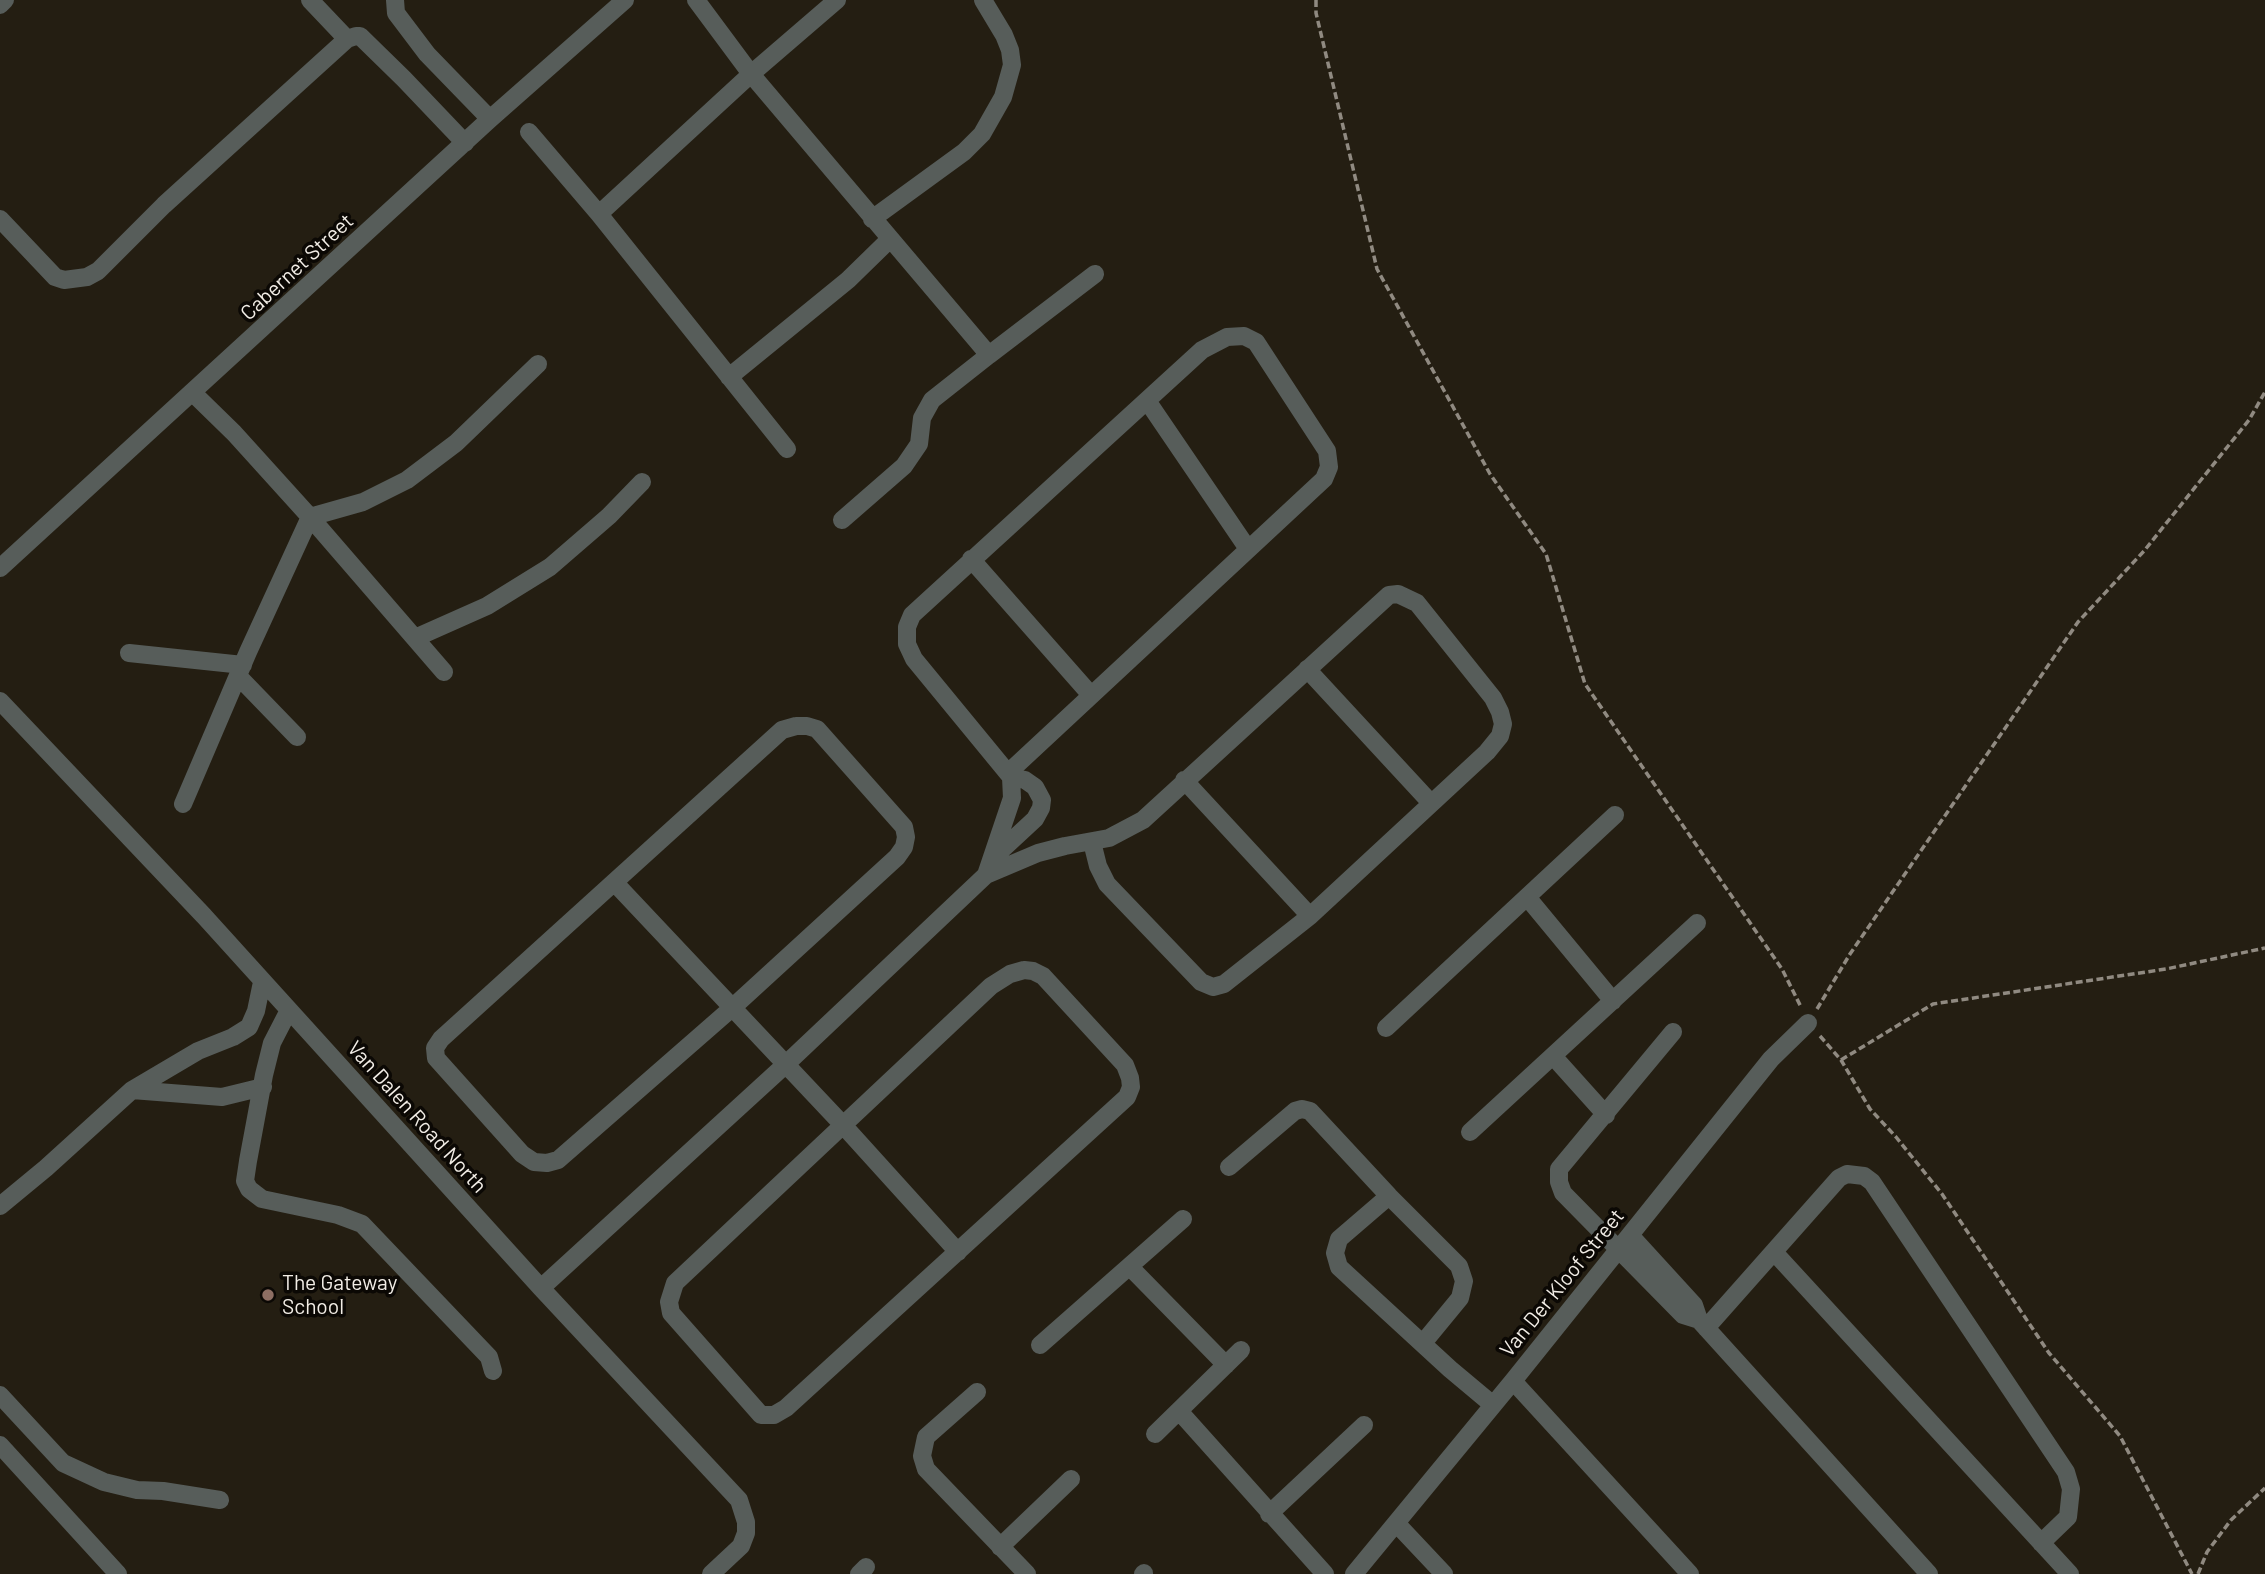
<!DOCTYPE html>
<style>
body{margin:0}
canvas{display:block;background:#241e12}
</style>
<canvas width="2265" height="1574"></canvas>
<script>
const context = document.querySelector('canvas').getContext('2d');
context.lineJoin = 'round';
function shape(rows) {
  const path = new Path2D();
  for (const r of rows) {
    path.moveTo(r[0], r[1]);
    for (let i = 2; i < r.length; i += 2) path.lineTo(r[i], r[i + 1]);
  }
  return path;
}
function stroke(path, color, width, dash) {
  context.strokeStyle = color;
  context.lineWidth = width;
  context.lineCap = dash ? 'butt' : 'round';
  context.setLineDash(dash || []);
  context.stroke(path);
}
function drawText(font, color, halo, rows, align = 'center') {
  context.font = font + ' Barlow,sans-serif';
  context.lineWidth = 7;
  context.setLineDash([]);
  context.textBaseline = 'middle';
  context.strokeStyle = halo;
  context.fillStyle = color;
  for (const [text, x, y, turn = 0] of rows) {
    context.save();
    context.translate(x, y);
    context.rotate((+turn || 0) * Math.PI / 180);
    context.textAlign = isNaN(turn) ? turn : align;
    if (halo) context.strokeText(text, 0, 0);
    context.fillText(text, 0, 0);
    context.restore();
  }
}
stroke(shape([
 [1316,0,1316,13,1377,269,1490,474,1546,554,1585,684,1782,969,1801,1007],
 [1817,1009,1850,954,2078,622,2144,551,2249,420,2265,392],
 [1820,1036,1841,1060,1870,1109,1896,1137,1942,1194,2049,1353,2120,1436,2192,1574],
 [1841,1060,1933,1004,2166,969,2265,948],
 [2198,1574,2207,1552,2231,1520,2265,1488]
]), '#908a81', 3.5, [7, 3.5]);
stroke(shape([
 [310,0,347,39],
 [395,0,396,13,427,54,490,119],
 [696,0,751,74,989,355,1095,274],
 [0,5,5,0],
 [529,132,599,214,787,449],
 [599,214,751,74,837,0],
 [0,219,55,277,64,280,87,277,98,271,164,205,347,39,356,36,360,36,404,79,465,143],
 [872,219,964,152,982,134,1003,97,1012,65,1010,50,1004,35,983,0],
 [729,377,848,280,889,240],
 [193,393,234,433,310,517,444,672],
 [1148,402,1248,549],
 [842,520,904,466,919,444,922,418,932,400,989,355],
 [971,559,1090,694],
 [0,568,490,119,625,0],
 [415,638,487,606,550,567,609,516,642,482],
 [129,653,243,665],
 [1307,669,1430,802],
 [238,676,297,737],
 [0,701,204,916,541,1288,739,1500,746,1522,746,1533,741,1546,711,1574],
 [796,726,807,726,817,729,904,827,906,837,904,847,897,857,732,1008,558,1160,547,1163,534,1162,522,1154,436,1058,435,1048,441,1039,782,730,796,726],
 [1184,780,1310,916],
 [183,804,248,652,310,517,363,502,407,480,456,443,538,364],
 [994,857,1035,819,1041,808,1042,800,1035,787,1025,780,1011,777],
 [986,875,1012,798,1011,777,914,659,907,644,907,627,912,615,1202,350,1227,337,1244,336,1256,342,1327,451,1329,467,1324,479,1009,772],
 [614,882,843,1125,958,1252],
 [1527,897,1613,1001],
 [1024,970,1033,971,1043,976,1125,1065,1130,1078,1131,1087,1127,1097,786,1408,774,1415,761,1415,671,1313,669,1302,675,1283,991,986,1010,974,1024,970],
 [289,1010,272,1043,264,1075,248,1161,245,1181,249,1189,262,1199,338,1215,362,1224,489,1357,493,1371],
 [1386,1028,1615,815],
 [1673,1032,1559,1169,1559,1182,1563,1193,1683,1315,1699,1320,1929,1574],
 [1553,1056,1606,1115],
 [132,1090,222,1097,263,1087],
 [1470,1132,1697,923],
 [1229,1167,1295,1111,1302,1109,1310,1111,1389,1196,1459,1266,1464,1281,1460,1298,1423,1343],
 [1389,1196,1339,1239,1335,1253,1339,1267,1450,1369,1493,1405],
 [0,1206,46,1168,132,1090,198,1051,233,1037,249,1027,256,1011,262,982],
 [1630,1235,1694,1305,1699,1320],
 [1774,1252,2070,1574],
 [1130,1267,1226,1365],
 [541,1288,785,1065,986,875,1038,853,1065,846,1109,838,1143,820,1389,595,1398,594,1417,603,1493,698,1500,712,1503,724,1500,736,1487,752,1310,916,1224,984,1213,987,1201,982,1107,884,1098,866,1092,842],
 [1706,1328,1839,1178,1847,1174,1864,1176,1872,1182,2066,1472,2071,1489,2068,1517,2041,1543],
 [1040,1345,1183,1219],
 [1513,1381,1690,1574],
 [977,1392,926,1437,922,1456,926,1469,1027,1574],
 [0,1395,63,1463,104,1482,137,1490,163,1491,220,1500],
 [1179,1411,1325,1574],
 [1155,1434,1241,1350],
 [0,1445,118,1574],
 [1269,1514,1364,1425],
 [1396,1523,1444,1574],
 [1000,1547,1071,1479],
 [859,1574,866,1567],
 [1143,1574,1144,1573],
 [1354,1574,1513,1381,1771,1059,1808,1023]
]), '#575d5a', 18);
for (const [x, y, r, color] of [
 [268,1295,7,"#8d6e63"]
]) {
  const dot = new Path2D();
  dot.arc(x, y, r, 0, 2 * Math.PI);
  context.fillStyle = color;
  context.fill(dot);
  stroke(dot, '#0b0804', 2.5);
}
drawText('21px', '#f2ede6', '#0b0804', [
 ["Cabernet Street",297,267,-43],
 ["Van Dalen Road North",417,1117,48],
 ["Van Der Kloof Street",1562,1283,-51]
]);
drawText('21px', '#f2ede6', '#0b0804', [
 ["The Gateway",282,1283],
 ["School",282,1307]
], 'left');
</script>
